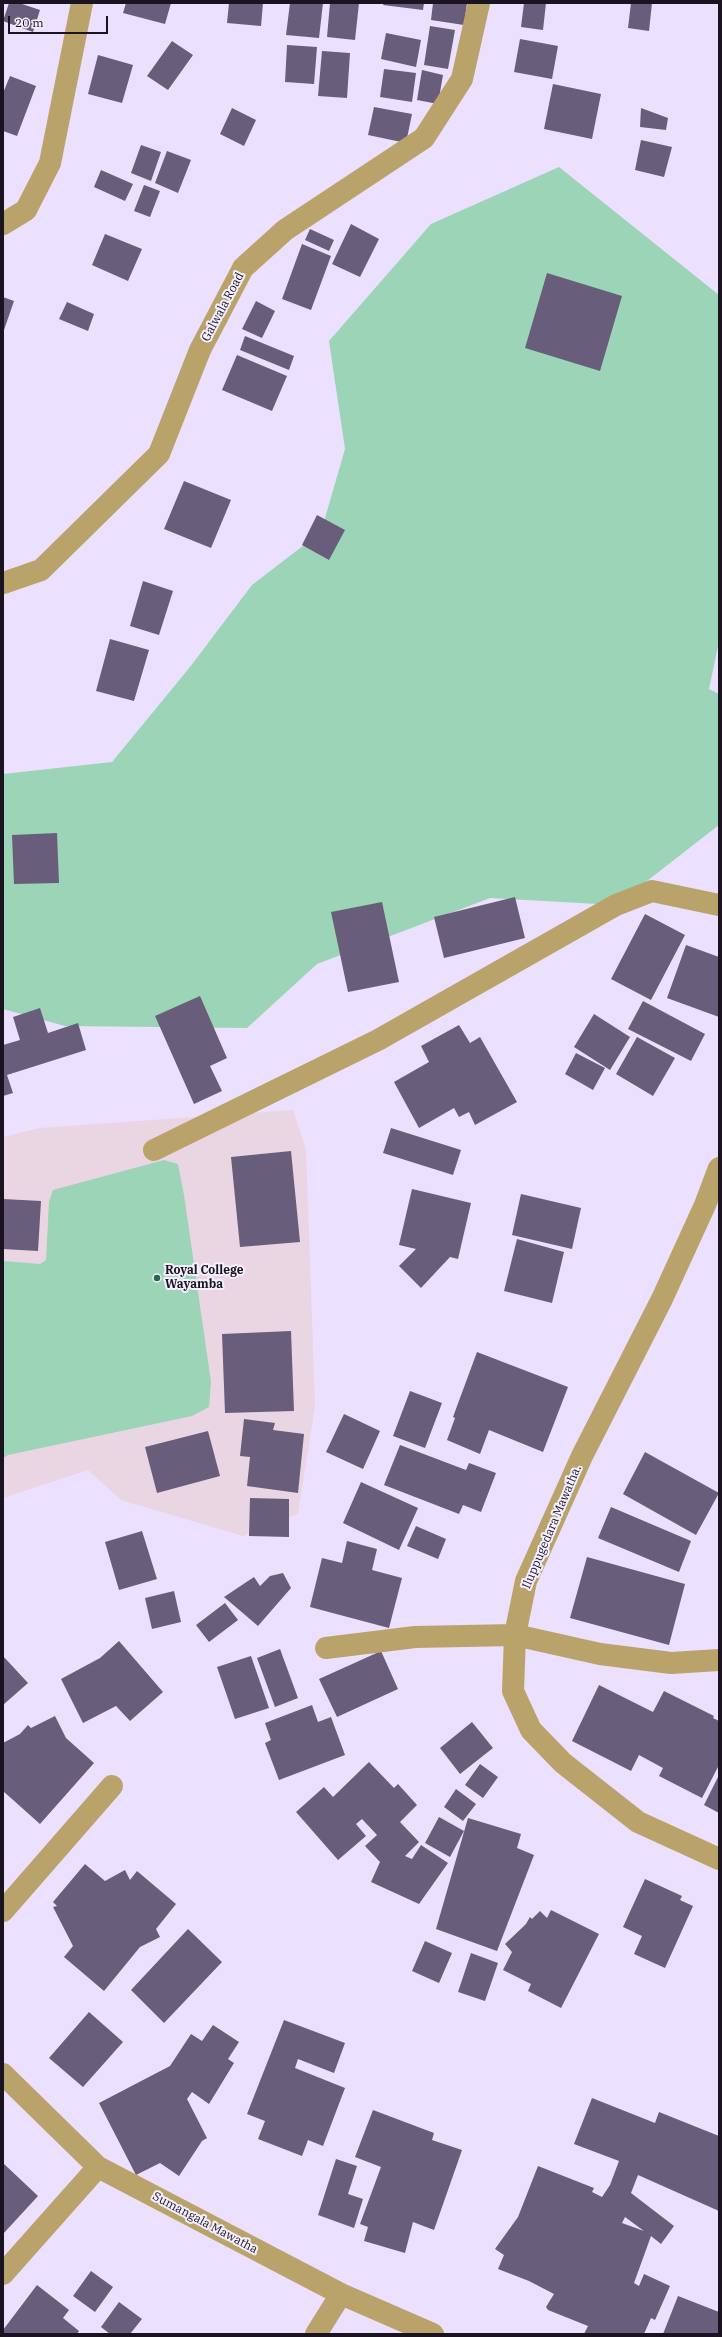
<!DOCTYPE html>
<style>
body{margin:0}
#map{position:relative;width:722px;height:2337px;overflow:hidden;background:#ebe0fd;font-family:"IBM Plex Serif",serif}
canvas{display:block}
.frame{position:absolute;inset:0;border:4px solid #191420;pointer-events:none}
.scale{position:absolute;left:8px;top:16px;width:100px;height:18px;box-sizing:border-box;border:2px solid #191420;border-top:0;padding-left:5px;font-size:12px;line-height:14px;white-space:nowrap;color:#191420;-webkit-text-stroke:3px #f5f0ff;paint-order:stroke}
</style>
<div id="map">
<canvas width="722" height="2337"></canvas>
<div class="frame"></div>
<div class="scale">20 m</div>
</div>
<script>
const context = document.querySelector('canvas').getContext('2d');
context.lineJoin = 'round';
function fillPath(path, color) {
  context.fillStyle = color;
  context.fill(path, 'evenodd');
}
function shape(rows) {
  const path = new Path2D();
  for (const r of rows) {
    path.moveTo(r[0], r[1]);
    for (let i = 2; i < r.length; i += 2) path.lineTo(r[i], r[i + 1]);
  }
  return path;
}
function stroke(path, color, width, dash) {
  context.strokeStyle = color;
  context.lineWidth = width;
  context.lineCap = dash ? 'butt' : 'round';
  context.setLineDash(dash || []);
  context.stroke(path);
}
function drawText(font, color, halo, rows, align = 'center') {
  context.font = font + ' "IBM Plex Serif",serif';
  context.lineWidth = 4;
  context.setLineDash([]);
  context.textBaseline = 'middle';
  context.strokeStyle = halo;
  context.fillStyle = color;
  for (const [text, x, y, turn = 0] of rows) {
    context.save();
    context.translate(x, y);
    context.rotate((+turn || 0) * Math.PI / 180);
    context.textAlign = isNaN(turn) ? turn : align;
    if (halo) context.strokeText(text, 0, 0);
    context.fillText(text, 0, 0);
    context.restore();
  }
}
fillPath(shape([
 [293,1110,306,1149,315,1406,298,1514,243,1536,121,1500,88,1470,3,1498,3,1137,40,1128]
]), '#ead5e3');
fillPath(shape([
 [559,167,719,295,719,641,709,689,719,694,719,825,616,905,490,898,317,964,247,1028,65,1026,3,1009,3,774,112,762,190,667,252,585,321,532,345,449,329,341,431,224],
 [164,1160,178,1164,184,1195,211,1382,209,1407,192,1416,8,1455,3,1458,3,1261,40,1264,46,1260,49,1202,53,1190]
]), '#9bd4b7');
fillPath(shape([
 [9,3,19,3,40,10,33,32,3,21],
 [126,3,171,3,165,24,123,13],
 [229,3,263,3,261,26,227,23],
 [290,3,323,3,319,38,286,35],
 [330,3,359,3,355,40,327,37],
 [384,3,424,3,423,10,383,5],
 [433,3,467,3,464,25,431,20],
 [524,3,546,3,543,30,521,27],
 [631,3,652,3,649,31,628,28],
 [430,26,455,30,448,69,424,65],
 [386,33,421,40,416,67,381,59],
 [520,39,558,46,552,79,514,72],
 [172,41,193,55,168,90,147,76],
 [287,45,317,47,314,84,285,82],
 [322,51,350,53,347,98,318,96],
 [98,55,133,65,122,103,88,94],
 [384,69,416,73,412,102,380,97],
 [422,70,443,75,438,104,417,100],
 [10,76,36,86,17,136,3,131,3,93],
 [553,84,601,94,592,139,544,129],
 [374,107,412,114,406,143,368,135],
 [232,108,256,120,244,146,220,134],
 [641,108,668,118,666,130,640,127],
 [641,140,672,147,664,177,635,170],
 [141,145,161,152,151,181,131,173],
 [167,151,191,160,178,193,155,183],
 [101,170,133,184,125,201,94,187],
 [144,185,160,191,150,217,134,211],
 [351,224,379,239,360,277,332,264],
 [310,229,334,240,329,251,305,240],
 [105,234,142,249,128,281,92,265],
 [302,244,331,256,311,310,282,299],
 [547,273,622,296,600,371,525,348],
 [3,297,14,301,4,330,3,329],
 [256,301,275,311,262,338,242,329],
 [67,302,94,314,88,331,59,319],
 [245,336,294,356,289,370,240,350],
 [237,355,287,376,272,411,222,390],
 [184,481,231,500,211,548,164,529],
 [317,515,345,530,329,560,302,545],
 [143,581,173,591,159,635,130,626],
 [110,639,149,650,134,701,96,691],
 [57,833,59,883,14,884,12,835],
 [515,897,525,938,444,958,434,917],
 [382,902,399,982,348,992,331,912],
 [645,914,685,935,651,1000,611,979],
 [686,945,719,957,719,1017,667,998],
 [200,996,227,1058,210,1066,222,1091,194,1104,155,1016],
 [643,1001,705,1034,691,1061,628,1029],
 [40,1008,48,1033,78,1023,86,1050,7,1075,13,1093,3,1096,3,1045,20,1040,13,1017],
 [594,1014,630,1037,610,1070,574,1047],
 [459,1025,470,1043,480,1037,517,1102,475,1125,469,1112,459,1117,454,1108,419,1128,394,1082,429,1062,421,1046],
 [637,1037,675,1058,653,1096,616,1074],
 [576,1053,605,1068,593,1090,565,1074],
 [391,1128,461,1150,453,1175,383,1153],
 [291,1151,300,1242,240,1247,231,1157],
 [412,1189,471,1203,458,1259,450,1257,421,1288,399,1266,416,1249,399,1245],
 [521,1194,581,1208,572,1249,512,1235],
 [3,1199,41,1201,38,1251,3,1249],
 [517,1239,564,1252,552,1303,504,1291],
 [291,1331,294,1411,225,1413,222,1334],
 [477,1352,568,1387,543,1452,489,1430,480,1454,447,1440,455,1418,453,1417],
 [410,1391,442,1403,425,1448,393,1436],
 [344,1414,380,1431,363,1469,326,1452],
 [244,1419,275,1423,273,1430,304,1434,298,1493,247,1486,250,1457,240,1456],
 [208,1431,220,1476,157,1493,145,1447],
 [400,1445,466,1470,469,1463,496,1473,481,1512,463,1505,459,1514,384,1485],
 [645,1452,719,1493,696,1535,623,1494],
 [361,1482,418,1508,399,1550,343,1523],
 [250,1498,289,1499,289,1537,249,1536],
 [611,1507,691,1541,679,1572,598,1538],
 [416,1526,446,1539,438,1559,407,1546],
 [142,1531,157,1579,119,1590,105,1542],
 [347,1541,377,1549,372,1570,402,1578,389,1628,310,1607,322,1558,342,1563],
 [587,1557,685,1584,669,1645,570,1618],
 [283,1573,291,1588,258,1626,224,1597,254,1577,260,1586,270,1576],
 [174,1591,181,1622,152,1629,145,1598],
 [225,1603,238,1620,209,1642,196,1625],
 [119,1641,163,1692,130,1721,116,1706,83,1723,61,1679,100,1658],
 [280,1649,298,1698,275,1707,257,1658],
 [381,1651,398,1689,337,1717,319,1679],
 [3,1656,28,1683,3,1705],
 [251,1656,269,1708,235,1719,217,1667],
 [599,1685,653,1712,664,1691,714,1716,713,1718,719,1721,719,1765,702,1798,659,1776,663,1768,639,1755,631,1771,572,1741],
 [312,1705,318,1722,331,1717,345,1755,279,1780,265,1743,271,1740,265,1723],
 [55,1716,66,1738,94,1763,40,1824,3,1791,3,1743,20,1734,28,1725,31,1728],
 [472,1722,493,1748,460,1774,440,1748],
 [369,1762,394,1788,398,1784,417,1805,400,1822,419,1842,405,1856,412,1859,421,1845,448,1863,419,1904,371,1882,380,1862,365,1846,377,1835,362,1819,356,1824,366,1836,338,1860,296,1812,324,1787,333,1797],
 [480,1764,498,1777,483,1798,465,1785],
 [719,1775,719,1813,704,1805],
 [456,1789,476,1804,463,1821,444,1807],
 [439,1817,464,1831,450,1857,425,1843],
 [468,1818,521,1834,517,1848,534,1855,497,1951,436,1929],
 [85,1864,105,1881,125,1870,130,1880,137,1871,176,1904,156,1929,160,1937,140,1947,104,1991,64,1957,73,1946,53,1907,57,1906,53,1902],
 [645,1879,682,1896,680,1900,693,1906,665,1968,634,1954,642,1936,623,1927],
 [551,1910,599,1934,561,2008,528,1991,531,1984,503,1970,512,1952,505,1944,526,1924,530,1917,532,1919,540,1911,547,1918],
 [188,1929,222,1962,164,2023,131,1990],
 [425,1941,452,1953,439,1983,412,1971],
 [471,1953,498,1963,485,2001,458,1992],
 [89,2012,123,2042,83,2087,49,2058],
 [284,2020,345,2043,334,2073,298,2059,295,2068,345,2088,323,2146,308,2140,302,2156,258,2139,265,2121,247,2114],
 [213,2025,239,2042,228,2059,234,2063,209,2104,192,2092,187,2099,207,2138,202,2141,179,2176,160,2163,136,2175,99,2103,170,2066,191,2034,202,2041],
 [592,2098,655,2123,659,2112,719,2136,719,2211,638,2175,631,2193,674,2226,661,2244,651,2236,634,2283,639,2286,644,2274,670,2286,655,2320,651,2318,644,2334,584,2334,588,2326,548,2310,546,2307,554,2294,529,2281,498,2269,504,2255,495,2249,518,2217,538,2166,594,2188,592,2192,602,2197,610,2185,619,2161,574,2144],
 [625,2217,644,2231,622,2223],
 [373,2110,434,2133,432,2140,462,2150,434,2230,413,2222,405,2253,364,2241,368,2227,360,2224,381,2167,355,2157],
 [336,2159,357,2166,348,2194,363,2199,354,2228,318,2215],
 [3,2163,38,2196,3,2234],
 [91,2271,113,2287,95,2312,73,2296],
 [37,2285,69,2310,63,2318,79,2331,77,2334,3,2334,3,2330],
 [678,2296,719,2312,719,2334,663,2334],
 [119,2302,142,2319,130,2334,110,2334,101,2327]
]), '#685d7b');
stroke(shape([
 [3,224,26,210,50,163,82,3],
 [3,583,41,570,159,454,200,350,243,268,285,230,424,138,462,79,479,3],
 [154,1150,378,1040,616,905,652,891,719,905],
 [719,1168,705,1205,662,1299,582,1456,526,1581,515,1635,513,1691,531,1730,563,1763,638,1822,719,1859],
 [326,1648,415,1637,515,1635,600,1654,671,1663,719,1660],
 [3,1911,112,1786],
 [3,2074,98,2167,341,2294,433,2334],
 [3,2274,98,2167],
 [316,2334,341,2294]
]), '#baa36b', 22);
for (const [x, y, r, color] of [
 [157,1278,4,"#2a6855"]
]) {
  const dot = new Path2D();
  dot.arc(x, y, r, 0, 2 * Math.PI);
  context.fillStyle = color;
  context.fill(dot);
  stroke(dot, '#f5f0ff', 1.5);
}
drawText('12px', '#191420', '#f5f0ff', [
 ["Galwala Road",223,307,-62],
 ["Iluppugedara Mawatha.",552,1527,-67],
 ["Sumangala Mawatha",205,2223,28]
]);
drawText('bold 12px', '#191420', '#f5f0ff', [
 ["Royal College",165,1271],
 ["Wayamba",165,1285]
], 'left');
</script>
